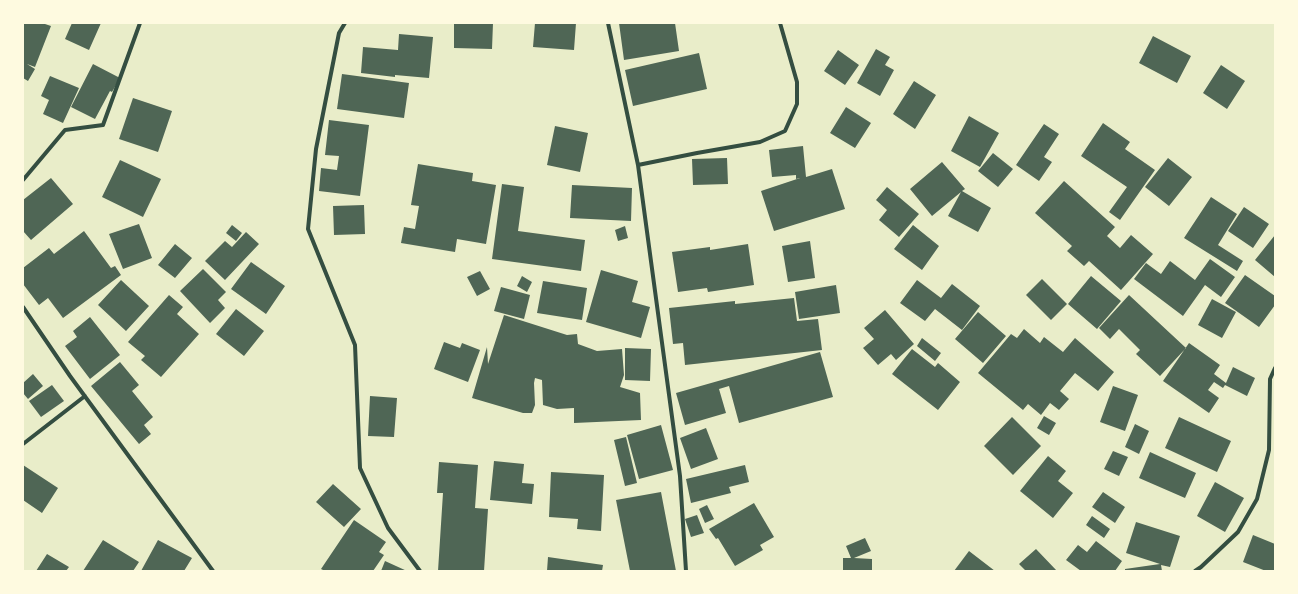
<!DOCTYPE html>
<style>
body{margin:0}
#map{position:relative;width:1298px;height:594px;overflow:hidden;background:#e9edc9;font-family:"Crimson Pro",serif}
canvas{display:block}
.frame{position:absolute;inset:0;border:24px solid #fefae0;pointer-events:none}
</style>
<div id="map">
<canvas width="1298" height="594"></canvas>
<div class="frame"></div>
</div>
<script>
const context = document.querySelector('canvas').getContext('2d');
context.lineJoin = 'round';
function fillPath(path, color) {
  context.fillStyle = color;
  context.fill(path, 'evenodd');
}
function shape(rows) {
  const path = new Path2D();
  for (const r of rows) {
    path.moveTo(r[0], r[1]);
    for (let i = 2; i < r.length; i += 2) path.lineTo(r[i], r[i + 1]);
  }
  return path;
}
function stroke(path, color, width, dash) {
  context.strokeStyle = color;
  context.lineWidth = width;
  context.lineCap = dash ? 'butt' : 'round';
  context.setLineDash(dash || []);
  context.stroke(path);
}
fillPath(shape([
 [23,23,42,23,51,26,35,67,27,64,35,69,28,81,23,78,23,65,24,63,23,63],
 [72,23,101,23,89,50,65,39],
 [454,23,493,23,492,49,454,48],
 [535,23,576,23,574,50,533,47],
 [619,23,675,23,679,51,624,60],
 [399,34,433,37,429,78,395,75,395,77,361,73,363,47,398,50],
 [1153,36,1191,56,1177,83,1139,63],
 [876,49,890,57,885,65,894,70,880,96,857,83],
 [838,50,859,65,845,85,824,71],
 [699,53,707,89,633,106,625,70],
 [93,64,120,78,112,92,110,91,95,119,71,107],
 [1221,65,1245,81,1227,109,1203,93],
 [342,74,409,83,404,118,337,109],
 [50,76,79,88,63,123,43,114,49,100,41,96],
 [914,81,936,95,915,129,893,114],
 [133,98,172,111,158,152,119,139],
 [846,107,871,123,855,148,830,133],
 [969,116,999,133,980,167,951,151],
 [329,120,369,125,360,196,319,191,321,168,337,170,339,156,325,155],
 [1103,123,1130,142,1125,149,1155,170,1120,220,1109,212,1127,187,1081,156],
 [1044,124,1059,134,1044,157,1052,162,1039,181,1016,165],
 [555,126,588,133,580,172,547,165],
 [803,146,806,177,832,169,845,209,774,231,761,191,800,178,796,179,796,175,772,177,769,150],
 [993,153,1013,169,998,187,978,171],
 [727,158,728,184,693,185,692,159],
 [1168,158,1192,177,1169,206,1145,187],
 [120,160,161,179,143,217,102,197],
 [942,162,965,189,962,191,991,208,978,232,948,216,961,192,932,216,910,189],
 [418,164,473,173,472,181,496,185,486,244,457,239,455,252,401,243,404,227,415,229,419,206,411,205],
 [51,178,73,204,31,240,23,231,23,200],
 [1064,181,1115,227,1107,236,1120,248,1131,235,1153,254,1121,290,1089,261,1084,266,1067,251,1072,246,1035,213],
 [502,184,524,187,518,231,585,240,581,271,492,259],
 [572,185,632,188,631,221,570,218],
 [887,187,919,214,899,237,879,220,887,210,876,200],
 [1211,197,1237,214,1218,245,1243,261,1237,271,1184,238],
 [364,205,365,234,334,235,333,206],
 [1244,207,1269,224,1253,248,1228,231],
 [139,224,152,258,123,269,109,234],
 [232,225,242,233,236,241,226,233],
 [913,225,939,246,922,270,894,249],
 [625,226,628,238,618,241,615,230],
 [84,231,111,268,115,266,121,275,63,318,48,298,39,305,23,284,23,268,49,248,54,254],
 [246,232,259,244,225,280,205,261,225,241,232,247],
 [1275,235,1275,277,1255,260],
 [810,241,815,278,788,282,782,246],
 [175,244,192,258,175,278,158,265],
 [748,244,754,285,708,292,707,288,678,292,672,252,710,247,710,250],
 [1210,259,1235,277,1221,297,1205,285,1183,316,1134,279,1146,263,1161,274,1170,261,1195,280],
 [251,262,285,286,266,314,231,289],
 [203,269,226,292,218,300,225,308,210,323,180,291],
 [601,270,638,281,632,302,650,307,641,338,586,322],
 [480,271,490,289,477,296,467,277],
 [1245,275,1275,296,1275,305,1259,327,1225,303],
 [522,276,532,282,527,292,517,286],
 [1091,276,1121,301,1097,329,1068,304],
 [1042,279,1067,304,1051,320,1026,295],
 [121,280,149,306,126,331,98,305],
 [917,280,941,298,952,284,980,306,962,330,935,309,925,321,900,303],
 [543,281,587,288,582,320,537,313],
 [836,285,840,313,799,319,795,292],
 [501,287,530,295,524,319,494,311],
 [169,295,183,307,177,314,199,334,161,377,141,360,145,356,128,342],
 [1129,295,1186,348,1160,376,1136,354,1140,350,1119,329,1110,339,1099,328],
 [794,298,797,321,818,319,822,350,685,365,683,343,673,344,669,308,735,301,735,304],
 [1212,299,1236,312,1222,338,1198,325],
 [236,309,264,331,244,356,216,334],
 [885,310,914,344,896,360,891,354,878,365,863,348,874,339,864,328],
 [978,312,1006,336,983,363,955,339],
 [504,315,567,335,577,334,578,344,597,351,622,349,624,375,620,387,640,393,641,420,574,423,574,408,557,409,543,405,542,380,535,378,534,383,535,405,532,413,523,413,472,398,487,347,488,364],
 [90,317,120,355,90,379,65,346,77,337,73,331],
 [1024,329,1040,343,1044,337,1063,352,1075,338,1114,372,1098,391,1075,373,1060,391,1069,399,1059,410,1050,403,1041,415,1028,404,1023,410,978,373,1011,334,1017,338],
 [922,338,941,353,935,361,917,346],
 [444,342,460,348,462,343,480,350,468,382,434,369],
 [1189,343,1220,365,1214,374,1226,383,1233,367,1255,378,1247,396,1225,385,1223,388,1214,382,1208,390,1219,398,1209,413,1163,381],
 [625,348,651,349,650,381,625,380],
 [912,349,935,367,938,363,960,382,938,410,892,374],
 [820,352,833,397,739,423,729,386,719,389,726,413,685,425,676,393],
 [120,362,139,385,132,391,153,417,144,425,151,434,139,444,91,386],
 [33,374,43,386,28,399,23,393,23,383],
 [52,385,64,401,41,417,29,401],
 [1113,386,1138,395,1125,431,1100,422],
 [370,396,397,398,394,437,368,436],
 [1044,416,1056,423,1049,435,1037,428],
 [1012,417,1041,446,1013,475,984,446],
 [1179,417,1231,441,1217,472,1165,448],
 [1135,424,1149,431,1139,454,1125,447],
 [661,425,673,470,639,479,627,435],
 [706,428,718,459,691,469,680,438],
 [626,437,637,483,625,486,614,440],
 [1113,451,1128,457,1119,476,1104,469],
 [1150,452,1196,473,1185,498,1139,478],
 [1048,456,1066,471,1058,481,1073,493,1053,518,1020,491],
 [494,461,524,464,522,483,534,484,532,504,490,500],
 [439,462,478,465,475,508,488,509,484,571,438,571,443,493,437,493],
 [23,465,58,488,42,513,23,500],
 [745,465,749,482,729,487,731,493,691,503,686,479],
 [551,472,604,475,601,531,577,529,578,519,549,517],
 [1215,482,1244,498,1225,532,1197,516],
 [333,484,361,509,344,527,316,502],
 [661,492,676,571,630,571,616,500],
 [1103,492,1125,507,1115,523,1092,507],
 [754,503,774,537,760,545,763,550,735,566,718,538,716,539,709,529],
 [707,505,714,519,705,523,699,509],
 [697,515,704,533,691,537,685,519],
 [1092,516,1110,529,1104,538,1086,525],
 [354,520,386,542,379,552,384,555,373,571,325,571,321,569],
 [1136,522,1180,536,1170,567,1161,565,1162,571,1125,571,1125,569,1160,564,1126,553],
 [1253,535,1275,544,1275,571,1266,571,1243,562],
 [865,538,871,551,854,558,872,559,872,571,843,571,843,558,851,558,846,546],
 [103,540,139,562,133,571,83,571],
 [158,540,192,558,184,571,141,571],
 [1096,541,1122,561,1115,571,1081,571,1066,560,1078,545,1087,552],
 [1036,549,1057,571,1026,571,1019,564],
 [969,551,995,571,954,571],
 [47,554,69,567,66,571,36,571],
 [548,557,603,565,602,571,547,571],
 [385,561,407,571,381,571]
]), '#4f6655');
stroke(shape([
 [345,23,339,33,316,149,308,229,355,345,360,468,388,528,420,571],
 [608,23,638,165,680,476,686,571],
 [638,165,697,153,760,142,785,131,797,104,797,82,780,23],
 [23,180,65,130,103,125,140,23],
 [23,307,70,376,213,571],
 [23,444,85,396],
 [1195,571,1201,567,1238,532,1257,499,1269,450,1270,379,1275,368]
]), '#344e41', 4);
</script>
